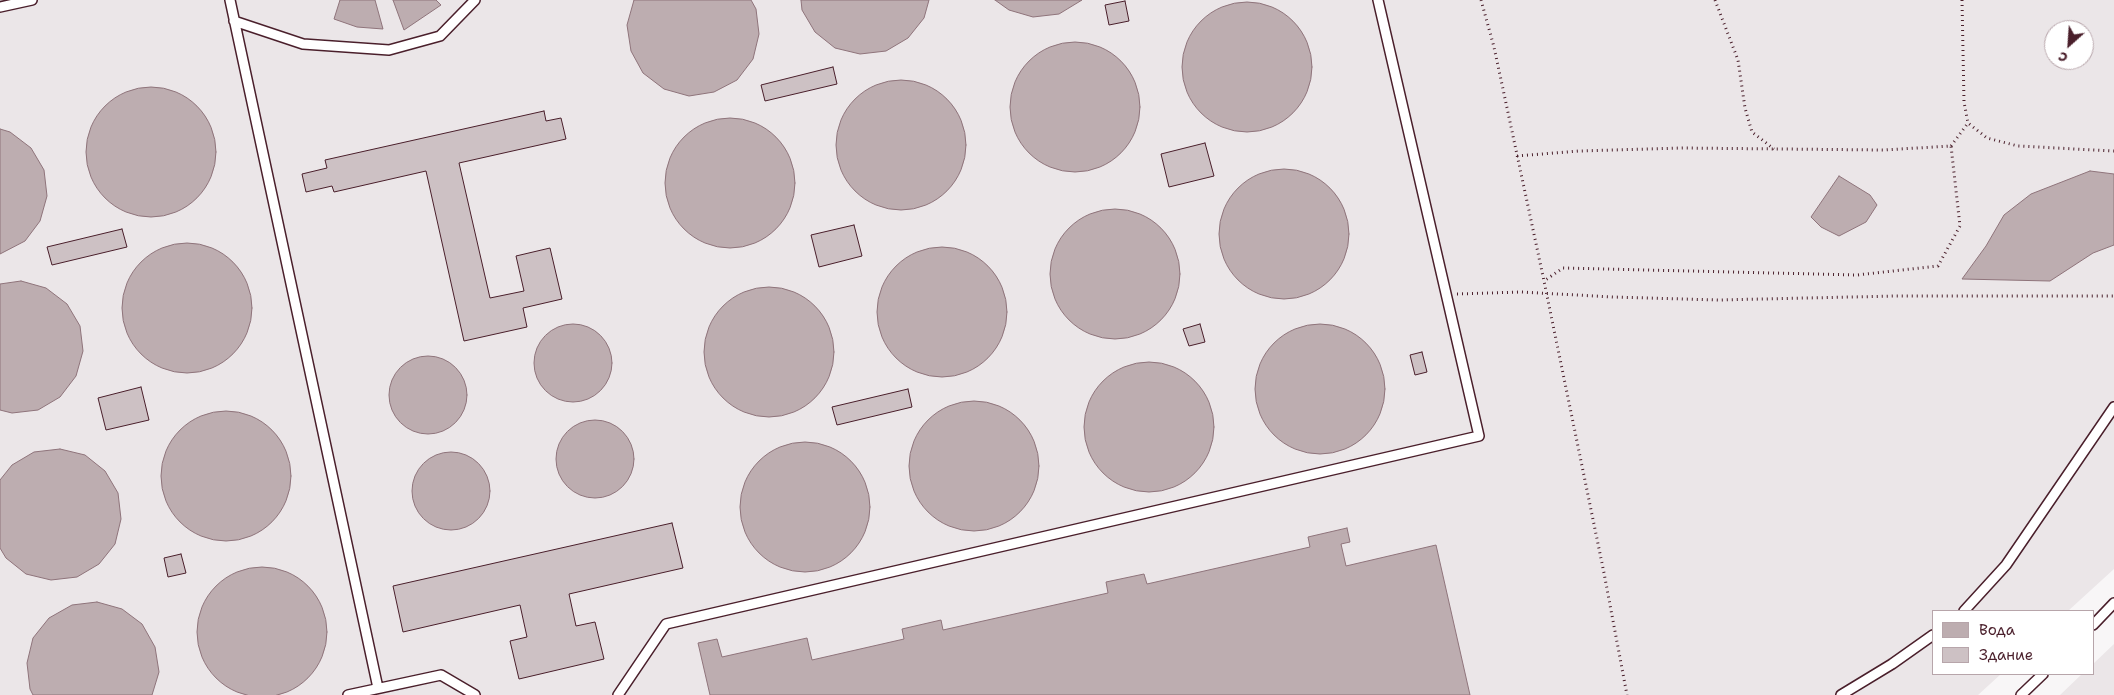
<!DOCTYPE html>
<meta charset="utf-8">
<style>
body{margin:0}
#map{position:relative;width:2114px;height:695px;overflow:hidden;background:#f8f6f7;font-family:"Shantell Sans",sans-serif}
canvas{display:block}
.legend{position:absolute;left:1932px;top:610px;width:162px;height:65px;box-sizing:border-box;background:#fff;border:1px solid #b7a5aa;margin:0;padding:6px 9px;list-style:none;font-size:15px;color:#4a1f2b}
.legend li{display:flex;align-items:center;gap:10px;height:25px}
.legend b{width:25px;border:1px solid #b7a5aa}
.north{position:absolute;left:2044px;top:20px;width:50px;height:50px;box-sizing:border-box;background:#fff;border:1px solid #b7a5aa;border-radius:50%;rotate:206deg;font-size:14px;font-weight:700;line-height:20px;text-align:center;color:#4a1f2b}
.north::after{content:'';display:block;margin:auto;width:18px;height:22px;background:#4a1f2b;clip-path:polygon(50% 0,100% 100%,50% 72%,0 100%)}
</style>
<div id="map">
<canvas width="2114" height="695"></canvas>
<ul class="legend">
<li><b style="height:14px;background:#bdadb0"></b>Вода</li>
<li><b style="height:14px;background:#cdc1c4"></b>Здание</li>
</ul>
<div class="north">С</div>
</div>
<script>
const context = document.querySelector('canvas').getContext('2d');
context.lineJoin = 'round';
function fillPath(path, color) {
  context.fillStyle = color;
  context.fill(path, 'evenodd');
}
function shape(rows) {
  const path = new Path2D();
  for (const r of rows) {
    if (r.length === 3) {
      path.moveTo(r[0] + r[2], r[1]);
      path.arc(r[0], r[1], r[2], 0, 2 * Math.PI);
      continue;
    }
    path.moveTo(r[0], r[1]);
    for (let i = 2; i < r.length; i += 2) path.lineTo(r[i], r[i + 1]);
  }
  return path;
}
function stroke(path, color, width, dash) {
  context.strokeStyle = color;
  context.lineWidth = width;
  context.lineCap = dash ? 'butt' : 'round';
  context.setLineDash(dash || []);
  context.stroke(path);
}
fillPath(shape([
 [0,0,2114,0,2114,569,2068,611,1933,611,1933,674,2001,674,1978,695,0,695],
 [2054,30,2084,30,2084,60,2054,60],
 [2114,644,2114,695,2060,695,2082,674,2093,674,2093,664]
]), '#ebe6e8');
const water = shape([
 [340,0,375,0,383,29,357,27,334,19,340,0],
 [393,0,436,0,441,5,404,30,393,0],
 [634,0,751,0,756,9,759,34,753,59,737,80,714,92,689,96,664,89,643,73,631,51,627,25,634,0],
 [801,0,929,0,924,18,908,38,886,51,860,54,835,48,815,32,802,10,801,0],
 [995,0,1082,0,1059,14,1033,17,1009,10,995,0],
 [1247,67,65],
 [1075,107,65],
 [901,145,65],
 [151,152,65],
 [730,183,65],
 [0,129,10,132,31,148,44,170,47,196,40,221,25,241,0,254,0,129],
 [1284,234,65],
 [2090,171,2114,174,2114,245,2093,253,2050,281,1962,279,1986,246,2004,215,2031,194,2090,171],
 [1839,176,1870,195,1877,205,1866,222,1839,236,1821,227,1811,217,1839,176],
 [1115,274,65],
 [187,308,65],
 [942,312,65],
 [21,281,46,288,67,304,80,326,83,351,76,376,60,397,38,410,12,413,0,410,0,284,21,281],
 [769,352,65],
 [573,363,39],
 [1320,389,65],
 [428,395,39],
 [1149,427,65],
 [974,466,65],
 [226,476,65],
 [595,459,39],
 [805,507,65],
 [60,449,85,455,105,471,118,493,121,519,115,544,99,564,77,577,51,580,26,574,6,558,0,548,0,480,12,465,34,452,60,449],
 [451,491,39],
 [1347,528,1350,542,1341,544,1346,566,1436,545,1470,695,710,695,698,643,717,639,722,657,807,638,812,660,904,639,902,629,941,620,943,630,1108,593,1106,582,1144,574,1147,584,1310,547,1308,537,1347,528],
 [262,632,65],
 [97,602,122,609,142,624,155,647,159,672,152,695,33,695,30,689,27,663,33,638,49,618,72,605,97,602]
]);
fillPath(water, '#bdadb0');
stroke(water, '#8f747b', 1);
const building = shape([
 [1125,1,1129,21,1109,25,1105,5,1125,1],
 [833,67,837,84,765,101,761,85,833,67],
 [544,111,546,121,561,118,566,139,459,163,490,298,524,291,516,256,550,248,562,299,523,308,527,327,464,341,426,171,334,192,332,186,306,192,302,174,327,168,325,160,544,111],
 [1205,143,1214,176,1169,187,1161,154,1205,143],
 [854,225,862,256,819,267,811,235,854,225],
 [122,229,127,247,52,265,47,247,122,229],
 [1200,324,1205,342,1189,346,1183,329,1200,324],
 [1422,352,1427,372,1415,375,1410,355,1422,352],
 [141,387,149,420,106,430,98,398,141,387],
 [908,389,912,407,837,425,832,407,908,389],
 [672,523,683,568,569,594,576,626,595,622,604,659,519,679,510,641,527,637,520,605,403,632,393,586,672,523],
 [181,554,186,573,168,577,164,558,181,554]
]);
fillPath(building, '#cdc1c4');
stroke(building, '#4a1f2b', 1);
const lane = shape([
 [230,0,378,688],
 [0,7,32,0],
 [234,21,303,44,389,50,440,36,475,0],
 [1964,611,2006,565,2114,407],
 [2093,625,2114,603],
 [348,695,441,675,475,695],
 [618,695,666,624,1479,436,1378,0],
 [1841,695,1892,664,1933,635],
 [2021,695,2043,674]
]);
stroke(lane, '#4a1f2b', 12);
stroke(shape([
 [1481,0,1494,47,1544,281,1604,573,1627,695],
 [1715,0,1738,60,1745,108,1752,132,1774,149],
 [1962,0,1964,102,1968,123,1987,138,2018,146,2114,151],
 [1951,146,1968,123],
 [1517,156,1579,151,1682,148,1883,150,1951,146,1960,226,1938,266,1857,275,1563,268,1544,281],
 [1457,294,1521,292,1613,297,1718,300,1896,296,2114,296]
]), '#4a1f2b', 3, [1, 4]);
stroke(lane, '#fff', 9);
</script>
